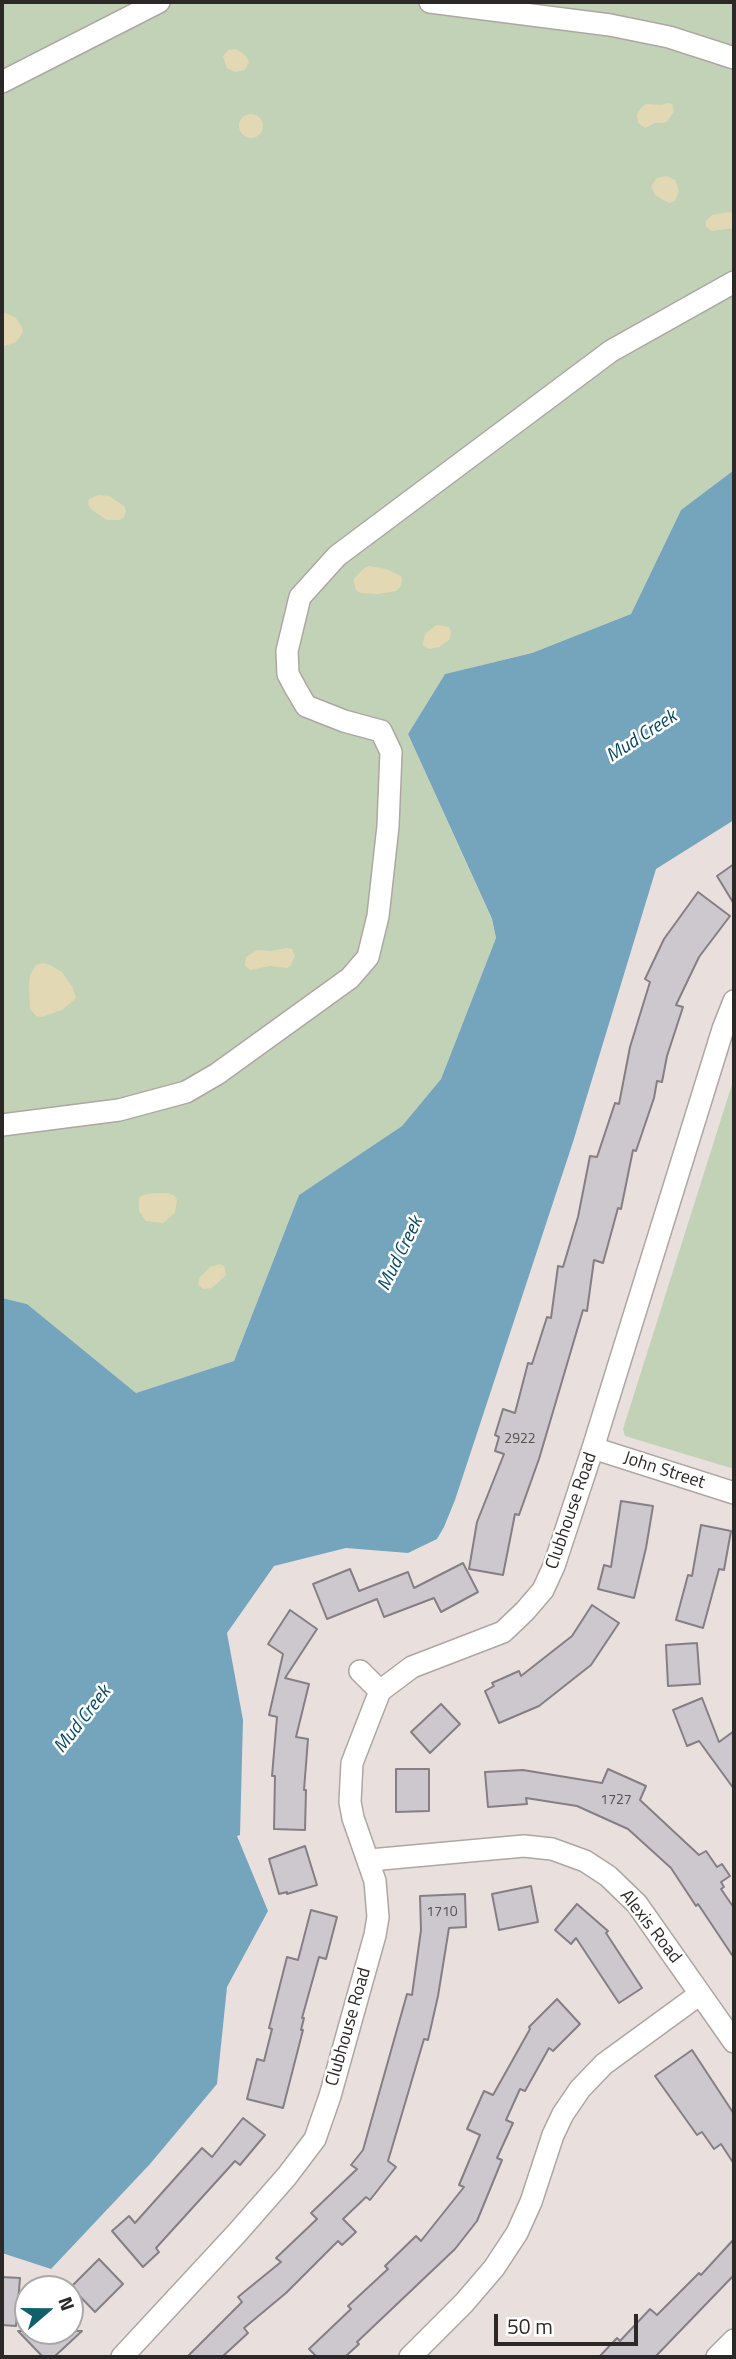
<!DOCTYPE html>
<style>
body{margin:0}
#map{position:relative;width:736px;height:2359px;overflow:hidden;background:#e9e0dd;font-family:"Titillium Web",sans-serif}
canvas{display:block}
.frame{position:absolute;inset:0;border:4px solid #2b2827;pointer-events:none}
.north{position:absolute;left:14px;top:2275px;width:70px;height:70px;box-sizing:border-box;background:#fff;border:2px solid #aaa9a9;border-radius:50%;rotate:70deg;font-size:19px;font-weight:700;line-height:28px;text-align:center;color:#2b2827}
.north::after{content:'';display:block;margin:auto;width:24px;height:32px;background:#116069;clip-path:polygon(50% 0,100% 100%,50% 72%,0 100%)}
.scale{position:absolute;left:494px;top:2314px;width:144px;height:32px;box-sizing:border-box;border:4px solid #2b2827;border-top:0;padding-left:9px;font-size:21px;line-height:24px;white-space:nowrap;color:#2b2827;-webkit-text-stroke:5px #fff;paint-order:stroke}
</style>
<div id="map">
<canvas width="736" height="2359"></canvas>
<div class="frame"></div>
<div class="north">N</div>
<div class="scale">50 m</div>
</div>
<script>
const context = document.querySelector('canvas').getContext('2d');
context.lineJoin = 'round';
function fillPath(path, color) {
  context.fillStyle = color;
  context.fill(path, 'evenodd');
}
function shape(rows) {
  const path = new Path2D();
  for (const r of rows) {
    if (r.length === 3) {
      path.moveTo(r[0] + r[2], r[1]);
      path.arc(r[0], r[1], r[2], 0, 2 * Math.PI);
      continue;
    }
    path.moveTo(r[0], r[1]);
    for (let i = 2; i < r.length; i += 2) path.lineTo(r[i], r[i + 1]);
  }
  return path;
}
function stroke(path, color, width, dash) {
  context.strokeStyle = color;
  context.lineWidth = width;
  context.lineCap = dash ? 'butt' : 'round';
  context.setLineDash(dash || []);
  context.stroke(path);
}
function drawText(font, color, halo, rows, align = 'center') {
  context.font = font + ' "Titillium Web",sans-serif';
  context.lineWidth = 5;
  context.setLineDash([]);
  context.textBaseline = 'middle';
  context.strokeStyle = halo;
  context.fillStyle = color;
  for (const [text, x, y, turn = 0] of rows) {
    context.save();
    context.translate(x, y);
    context.rotate((+turn || 0) * Math.PI / 180);
    context.textAlign = isNaN(turn) ? turn : align;
    if (halo) context.strokeText(text, 0, 0);
    context.fillText(text, 0, 0);
    context.restore();
  }
}
fillPath(shape([
 [2,2,734,2,734,470,681,510,631,614,532,653,445,674,408,734,492,920,496,938,441,1079,402,1126,299,1195,234,1361,136,1393,27,1304,2,1298],
 [734,1078,734,1469,625,1436,623,1429]
]), '#c2d2b6');
fillPath(shape([
 [236,49,245,55,249,62,245,70,235,72,227,68,223,56,228,50],
 [667,103,672,104,674,111,668,121,663,123,655,123,645,128,638,123,637,114,642,107,646,104,662,105],
 [251,126,12],
 [666,176,675,180,679,191,675,201,669,203,655,195,651,186,657,178],
 [728,212,734,213,734,228,712,231,706,227,706,221,712,215],
 [2,312,15,317,22,327,23,332,16,342,2,347],
 [98,495,109,496,124,506,126,511,124,517,119,520,107,520,92,510,88,505,89,499],
 [369,566,386,569,401,576,402,581,400,587,396,591,378,594,360,593,356,590,353,580,363,569],
 [437,625,449,627,451,632,449,640,439,647,429,649,423,645,424,638,426,633],
 [287,948,292,949,295,956,291,965,287,968,270,966,250,970,245,965,246,957,257,950,271,951],
 [43,963,50,965,62,972,73,988,76,998,62,1010,42,1017,36,1016,30,1009,29,986,30,975,36,965],
 [153,1193,168,1193,175,1196,177,1200,175,1213,163,1223,146,1221,139,1211,139,1198,143,1195],
 [220,1264,224,1266,226,1275,212,1288,203,1289,198,1284,200,1277,210,1267]
]), '#e2d9b4');
fillPath(shape([
 [734,470,734,820,656,869,573,1142,455,1500,444,1527,437,1539,408,1553,346,1548,274,1566,227,1633,243,1720,240,1835,237,1836,268,1911,227,1987,217,2084,150,2164,51,2269,2,2253,2,1298,27,1304,136,1393,234,1361,299,1195,402,1126,441,1079,496,938,492,919,408,734,445,674,532,653,631,614,681,510]
]), '#75a5bc');
const building = shape([
 [734,864,734,904,717,876,734,864],
 [698,892,730,916,699,957,676,1005,683,1007,667,1056,662,1082,657,1081,654,1098,636,1151,633,1150,621,1209,618,1208,603,1263,594,1260,587,1311,583,1310,539,1459,519,1515,515,1514,503,1575,469,1569,477,1522,504,1454,495,1451,499,1437,495,1435,503,1409,515,1413,528,1363,532,1364,547,1317,551,1318,558,1266,563,1267,578,1217,590,1156,597,1157,615,1103,619,1104,630,1047,650,982,645,979,664,939,698,892],
 [621,1501,653,1506,646,1548,634,1598,598,1589,604,1565,611,1567,621,1501],
 [701,1525,731,1531,724,1570,719,1569,703,1628,676,1620,688,1575,692,1576,701,1525],
 [463,1563,478,1592,441,1612,434,1598,384,1617,377,1599,327,1619,313,1584,350,1569,359,1591,408,1572,414,1588,463,1563],
 [592,1605,619,1623,591,1665,539,1706,499,1723,485,1691,494,1686,492,1683,519,1671,521,1676,572,1636,592,1605],
 [290,1610,317,1629,285,1678,309,1684,296,1737,308,1739,304,1790,306,1790,305,1830,274,1829,275,1776,272,1776,277,1717,269,1715,283,1654,268,1644,290,1610],
 [697,1643,700,1684,668,1686,666,1645,697,1643],
 [702,1698,719,1742,734,1731,734,1789,699,1741,687,1746,673,1710,702,1698],
 [441,1704,460,1724,430,1753,411,1732,441,1704],
 [396,1769,429,1769,429,1811,396,1812,396,1769],
 [608,1769,646,1786,640,1800,699,1855,706,1851,717,1867,722,1864,730,1876,721,1882,724,1887,721,1889,734,1908,734,1958,698,1904,696,1906,671,1868,628,1829,577,1806,526,1798,527,1804,488,1807,485,1772,523,1770,602,1783,608,1769],
 [305,1846,317,1885,287,1894,287,1892,279,1894,269,1859,305,1846],
 [531,1886,538,1922,499,1930,492,1894,531,1886],
 [465,1894,466,1927,449,1928,438,1996,428,2040,424,2039,388,2161,396,2167,370,2200,366,2197,343,2219,356,2232,342,2245,338,2241,286,2293,244,2328,248,2333,222,2357,187,2357,242,2302,238,2297,281,2262,276,2258,317,2219,311,2213,357,2169,351,2165,363,2150,407,1994,412,1995,421,1930,420,1896,465,1894],
 [577,1904,608,1931,606,1933,642,1988,619,2003,576,1938,571,1944,555,1930,577,1904],
 [311,1910,337,1917,326,1959,319,1957,302,2018,304,2018,301,2030,303,2030,283,2108,247,2099,257,2059,264,2061,272,2029,269,2028,287,1957,298,1960,311,1910],
 [557,1999,580,2024,553,2051,549,2048,525,2091,520,2089,506,2120,513,2123,497,2158,502,2160,477,2221,455,2249,357,2342,359,2344,345,2357,317,2357,309,2349,351,2309,348,2306,388,2269,385,2266,416,2236,421,2241,464,2187,459,2185,480,2135,467,2129,484,2091,493,2095,530,2029,529,2027,557,1999],
 [692,2050,734,2114,734,2164,721,2144,714,2149,702,2132,697,2135,655,2076,692,2050],
 [243,2118,265,2135,240,2165,235,2161,156,2248,159,2252,143,2267,112,2231,129,2216,135,2223,202,2148,212,2157,243,2118],
 [734,2239,734,2275,655,2357,599,2357,617,2338,620,2341,650,2309,657,2315,699,2273,701,2275,734,2239],
 [99,2259,123,2284,95,2312,71,2287,99,2259],
 [2,2277,20,2278,16,2326,2,2325,2,2277],
 [18,2331,82,2331,54,2357,43,2357,18,2331]
]);
fillPath(building, '#cdc8cd');
stroke(building, '#857f85', 2);
const minor = shape([
 [430,2,610,25,669,37,734,58],
 [2,82,159,2],
 [2,1125,119,1110,186,1092,217,1074,350,978,368,957,378,916,388,826,391,752,381,731,344,721,306,706,296,689,288,674,287,651,300,597,337,556,611,351,734,282],
 [593,1448,734,1493],
 [360,1671,380,1691],
 [370,1860,524,1846,552,1849,585,1861,608,1876,637,1904,734,2042],
 [122,2357,237,2233,287,2176,315,2139,330,2096,375,1935,378,1917,375,1881,353,1818,350,1802,352,1763,380,1691,412,1667,503,1632,525,1611,543,1590,554,1566,593,1448,723,1029,734,1001],
 [410,2357,464,2303,494,2268,517,2233,531,2202,553,2135,563,2114,580,2089,604,2064,700,1994],
 [717,2357,734,2340]
]);
stroke(minor, '#aea6a3', 24);
stroke(minor, '#fff', 21);
drawText('14px', '#545050', null, [
 ["2922",520,1440],
 ["1727",616,1801],
 ["1710",442,1913]
]);
drawText('18px', '#2b2827', '#fff', [
 ["John Street",664,1471,18],
 ["Clubhouse Road",572,1511,-71],
 ["Alexis Road",650,1927,52],
 ["Clubhouse Road",349,2027,-74]
]);
drawText('italic 19px', '#044961', '#fff', [
 ["Mud Creek",642,737,-33],
 ["Mud Creek",401,1254,-64],
 ["Mud Creek",83,1720,-52]
]);
</script>
